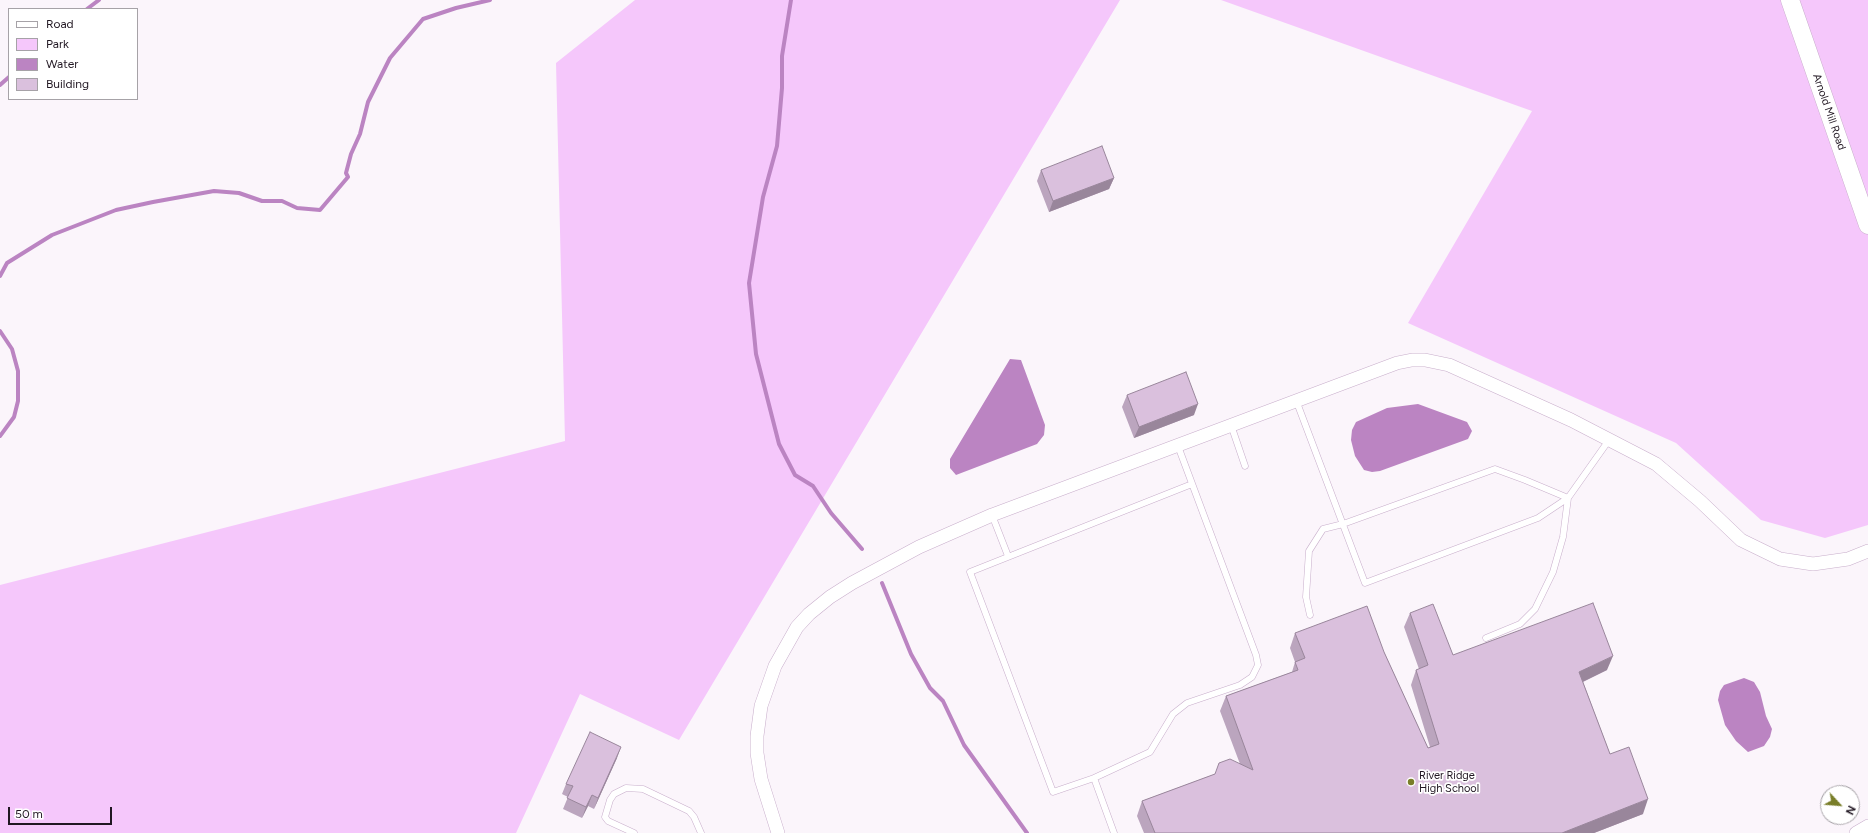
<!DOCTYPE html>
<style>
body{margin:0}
#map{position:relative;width:1868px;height:833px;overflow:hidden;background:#fbf5fb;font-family:Figtree,sans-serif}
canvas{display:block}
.legend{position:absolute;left:8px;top:8px;width:130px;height:92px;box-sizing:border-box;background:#fff;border:1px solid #a6a2a7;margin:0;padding:5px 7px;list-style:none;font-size:12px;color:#211722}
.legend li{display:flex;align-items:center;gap:8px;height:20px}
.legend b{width:20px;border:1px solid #a6a2a7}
.north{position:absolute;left:1820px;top:785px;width:40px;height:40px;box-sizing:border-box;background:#fff;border:1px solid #a6a2a7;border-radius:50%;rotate:116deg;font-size:11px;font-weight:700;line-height:16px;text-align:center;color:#211722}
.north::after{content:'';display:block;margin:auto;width:14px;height:18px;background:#797e29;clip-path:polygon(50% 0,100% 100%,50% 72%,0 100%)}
.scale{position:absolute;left:8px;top:807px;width:104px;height:18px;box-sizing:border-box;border:2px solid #211722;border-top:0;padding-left:5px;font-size:12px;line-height:14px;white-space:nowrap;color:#211722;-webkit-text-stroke:3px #fff;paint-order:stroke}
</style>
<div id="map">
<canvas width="1868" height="833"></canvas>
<ul class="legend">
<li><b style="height:5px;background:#fff"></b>Road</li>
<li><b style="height:11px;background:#f5c7fb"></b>Park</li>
<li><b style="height:11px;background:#bb84c2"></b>Water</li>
<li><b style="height:11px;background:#dac0dd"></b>Building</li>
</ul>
<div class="north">N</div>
<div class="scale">50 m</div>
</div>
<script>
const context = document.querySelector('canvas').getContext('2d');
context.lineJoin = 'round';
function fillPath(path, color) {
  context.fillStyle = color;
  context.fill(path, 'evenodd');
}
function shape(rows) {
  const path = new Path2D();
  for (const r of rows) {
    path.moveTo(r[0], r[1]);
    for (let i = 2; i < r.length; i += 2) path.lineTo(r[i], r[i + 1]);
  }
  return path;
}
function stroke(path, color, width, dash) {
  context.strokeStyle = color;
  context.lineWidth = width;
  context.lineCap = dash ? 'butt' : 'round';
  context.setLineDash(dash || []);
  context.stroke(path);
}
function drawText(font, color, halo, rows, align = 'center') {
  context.font = font + ' Figtree,sans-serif';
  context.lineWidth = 3.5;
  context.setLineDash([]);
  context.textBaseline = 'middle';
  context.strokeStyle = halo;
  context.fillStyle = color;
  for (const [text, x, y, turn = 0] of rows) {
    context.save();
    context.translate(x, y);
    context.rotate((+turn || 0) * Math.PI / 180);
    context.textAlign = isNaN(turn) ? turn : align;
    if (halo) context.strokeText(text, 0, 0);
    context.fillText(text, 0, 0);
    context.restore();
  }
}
fillPath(shape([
 [635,0,1120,0,679,740,580,694,516,833,0,833,0,585,565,441,556,63],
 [1221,0,1868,0,1868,525,1825,538,1761,520,1676,443,1408,323,1532,111]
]), '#f5c7fb');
fillPath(shape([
 [1010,359,1021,360,1045,425,1044,435,1037,444,956,475,950,468,950,459],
 [1418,404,1467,422,1472,431,1468,439,1380,471,1372,472,1364,470,1355,456,1351,440,1352,430,1356,422,1387,408],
 [1744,678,1754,682,1760,692,1766,716,1772,729,1770,737,1764,746,1748,752,1736,741,1725,725,1718,700,1720,691,1724,685]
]), '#bb84c2');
stroke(shape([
 [791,0,782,56,782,88,777,146,763,197,749,283,756,354,779,444,795,475,813,486,831,513,862,549],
 [87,9,99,0],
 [0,85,9,77],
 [0,276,7,263,52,235,116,210,153,202,214,191,239,193,262,201,282,201,297,208,320,210,348,177,346,173,351,154,360,134,368,102,390,58,423,19,456,8,490,0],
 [0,331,12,349,18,371,18,401,14,417,0,436],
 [882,583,911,654,930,688,943,701,964,745,1027,833]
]), '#bb84c2', 4);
const service = shape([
 [1296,400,1365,583,1538,518,1568,498,1609,440],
 [1231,425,1245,466],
 [992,515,1008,556],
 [1310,615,1306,597,1309,551,1323,529,1343,524,1495,469,1525,480,1568,498,1563,537,1553,572,1535,609,1520,624,1486,638],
 [1094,778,1150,752,1173,714,1187,703,1240,685,1252,677,1258,665,1256,655,1178,446],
 [634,833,608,821,605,817,610,800,614,794,626,788,643,789,689,811,694,817,701,833],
 [1114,833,1094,778,1053,792,970,572,1192,484]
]);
const minor = shape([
 [778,833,761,779,757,753,757,736,761,706,775,666,797,627,809,614,830,597,852,583,919,547,992,515,1397,363,1412,360,1425,360,1449,365,1571,420,1656,464,1700,501,1741,540,1780,559,1813,564,1848,559,1868,551],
 [1856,833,1868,826]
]);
const secondary = shape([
 [1790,0,1868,225]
]);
stroke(service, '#c8aecb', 7);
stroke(minor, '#c8aecb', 14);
stroke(secondary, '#c8aecb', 19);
stroke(service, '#fff', 6);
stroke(minor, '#fff', 13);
stroke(secondary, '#fff', 18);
fillPath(shape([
 [1041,170,1114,178,1109,189,1049,212,1037,181],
 [1127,395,1194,415,1134,438,1122,407],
 [1410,613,1453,655,1607,670,1583,682,1610,754,1643,814,1594,833,1144,833,1137,816,1142,801,1215,774,1240,764,1220,711,1226,696,1292,672,1295,662,1290,648,1295,633,1384,652,1428,748,1430,747,1411,685,1416,670,1419,669,1404,627],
 [617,758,594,809,588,806,582,818,563,809,568,797,562,794,566,784]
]), '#bba5be');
fillPath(shape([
 [1114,178,1109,189,1049,212,1053,201],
 [1198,404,1194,415,1134,438,1139,427],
 [1613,656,1607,670,1574,686,1579,672],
 [621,747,617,758,594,809,598,798],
 [592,795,588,806,582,818,586,807],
 [1648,799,1643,814,1594,833,1562,833]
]), '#99869b');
const building = shape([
 [1102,146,1114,178,1053,201,1041,170,1102,146],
 [1186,372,1198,404,1139,427,1127,395,1186,372],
 [1593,603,1613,656,1579,672,1610,754,1629,747,1648,799,1562,833,1155,833,1142,801,1215,774,1219,763,1230,759,1253,770,1226,696,1298,670,1295,662,1305,658,1295,633,1367,606,1384,652,1428,748,1439,744,1416,670,1428,665,1410,613,1433,604,1453,655,1593,603],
 [590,732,621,747,598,798,592,795,586,807,567,798,573,786,566,784,590,732]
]);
fillPath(building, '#dac0dd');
stroke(building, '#99869b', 1);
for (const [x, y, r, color] of [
 [1411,782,4,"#797e29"]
]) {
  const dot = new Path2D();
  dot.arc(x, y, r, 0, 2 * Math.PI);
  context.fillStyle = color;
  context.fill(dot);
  stroke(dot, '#fff', 1.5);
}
drawText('11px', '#211722', '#fff', [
 ["Arnold Mill Road",1829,112,71]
]);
drawText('11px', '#211722', '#fff', [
 ["River Ridge",1419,776],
 ["High School",1419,789]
], 'left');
</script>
